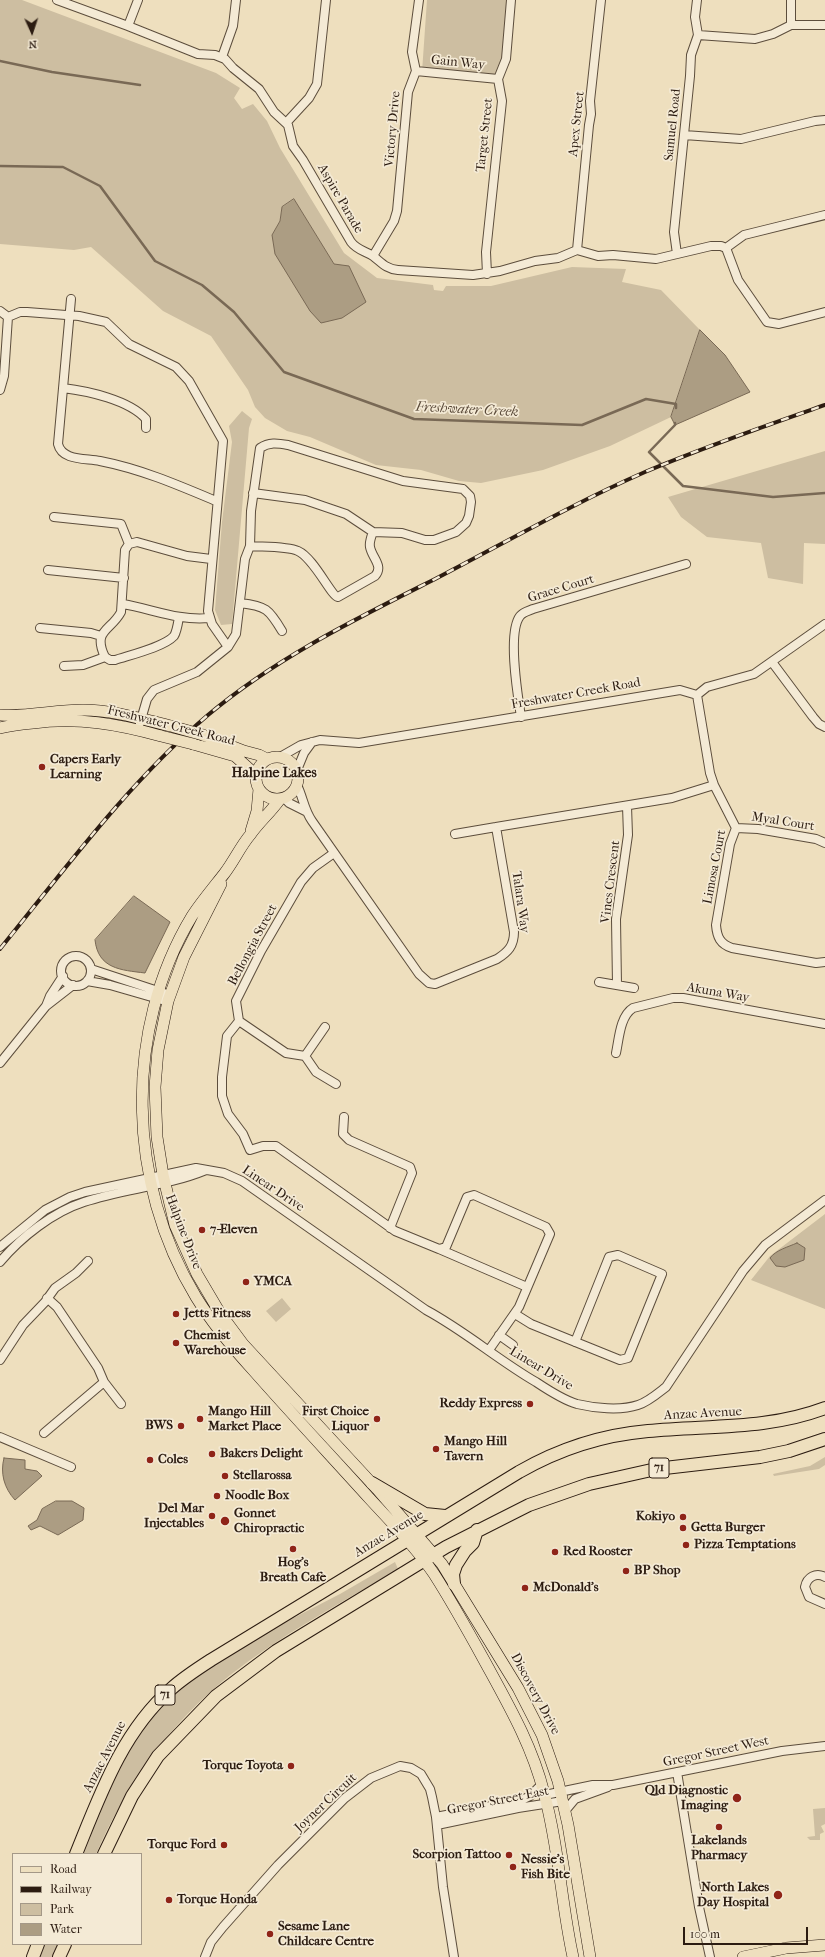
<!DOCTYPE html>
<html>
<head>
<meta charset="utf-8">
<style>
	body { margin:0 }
	#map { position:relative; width:825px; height:1957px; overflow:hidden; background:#eedfbe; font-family:"IM FELL French Canon",serif }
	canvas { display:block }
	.legend { position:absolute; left:12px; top:1853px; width:130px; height:92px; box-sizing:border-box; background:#f4ead5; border:1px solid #a49887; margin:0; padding:5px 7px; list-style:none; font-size:12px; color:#2c1c11 }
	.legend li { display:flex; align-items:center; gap:8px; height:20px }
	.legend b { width:20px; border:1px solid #a49887 }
	.north { position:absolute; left:12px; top:12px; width:40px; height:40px; -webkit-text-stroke:3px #f4ead5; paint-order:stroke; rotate:177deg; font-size:11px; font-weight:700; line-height:16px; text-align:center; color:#2c1c11 }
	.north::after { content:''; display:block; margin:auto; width:14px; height:18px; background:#2c1c11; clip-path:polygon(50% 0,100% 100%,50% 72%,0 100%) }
	.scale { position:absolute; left:683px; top:1927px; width:125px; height:18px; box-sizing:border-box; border:2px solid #2c1c11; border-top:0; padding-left:5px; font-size:12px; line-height:14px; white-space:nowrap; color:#2c1c11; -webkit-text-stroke:3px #f4ead5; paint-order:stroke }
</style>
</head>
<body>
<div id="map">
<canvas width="825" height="1957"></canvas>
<ul class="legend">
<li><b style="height:5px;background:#eedfbe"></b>Road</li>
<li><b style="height:5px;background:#2c1c11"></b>Railway</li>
<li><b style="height:11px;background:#cdbea1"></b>Park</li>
<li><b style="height:11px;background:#ac9d83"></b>Water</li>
</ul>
<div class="north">N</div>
<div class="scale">100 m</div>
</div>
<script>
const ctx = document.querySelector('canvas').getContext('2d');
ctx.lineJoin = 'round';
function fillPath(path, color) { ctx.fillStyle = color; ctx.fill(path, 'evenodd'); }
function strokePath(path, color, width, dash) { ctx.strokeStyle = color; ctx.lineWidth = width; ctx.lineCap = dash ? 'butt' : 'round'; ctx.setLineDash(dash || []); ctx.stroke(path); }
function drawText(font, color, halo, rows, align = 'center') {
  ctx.font = font + ' "IM FELL French Canon",serif'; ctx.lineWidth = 3.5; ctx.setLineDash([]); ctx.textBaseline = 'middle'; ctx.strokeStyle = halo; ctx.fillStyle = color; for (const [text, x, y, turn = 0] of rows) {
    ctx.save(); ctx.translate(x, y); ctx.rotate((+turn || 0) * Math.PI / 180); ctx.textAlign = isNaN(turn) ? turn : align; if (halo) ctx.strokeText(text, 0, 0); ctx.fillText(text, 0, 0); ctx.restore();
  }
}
const green = new Path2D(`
	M 0,0 L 22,0 L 216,73 L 240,88 L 234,98 L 242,109 L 253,104 L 267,121 L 280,148 L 344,253 L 377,278 L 433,285 L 434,290 L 443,291 L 446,286 L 491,286 L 572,267 L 626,269 L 622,282 L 661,290 L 700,330 L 671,417 L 610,446 L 543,470 L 481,483 L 459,481 L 421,470 L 376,465 L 310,437 L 287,431 L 265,418 L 255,407 L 248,390 L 211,336 L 163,311 L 91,247 L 74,250 L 0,244 ZM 294,199 L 334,264 L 272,235 L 280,221 L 282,207 Z
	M 427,0 L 508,0 L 503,69 L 499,75 L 422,72 Z
	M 242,411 L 252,419 L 249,428 L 232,624 L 221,625 L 215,610 L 222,522 L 232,442 L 229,426 Z
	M 825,451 L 825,544 L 804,543 L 803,584 L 768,578 L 761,543 L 707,537 L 681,517 L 668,497 Z
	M 825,1214 L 825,1309 L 751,1280 L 770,1256 Z
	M 282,1298 L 291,1309 L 276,1322 L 266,1311 Z
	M 825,1457 L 825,1465 L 819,1469 L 774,1476 L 773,1474 L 810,1466 Z
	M 395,1562 L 398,1569 C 341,1603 281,1635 229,1676 C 170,1723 126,1785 96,1854 L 82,1854 L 116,1772 L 132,1742 L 168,1698 L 196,1676 L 270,1630 L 340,1594 Z
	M 825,1808 L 825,1824 L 821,1826 L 824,1832 L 820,1834 L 820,1840 L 810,1840 L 807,1837 L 815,1836 L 813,1809 Z
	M 45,1944 L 59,1944 L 53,1957 L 39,1957 Z`);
const water = new Path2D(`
	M 294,199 L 334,264 L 349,266 L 366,302 L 342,318 L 321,323 L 310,311 L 275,254 L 272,235 L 280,221 L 282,207 Z
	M 700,330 L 725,355 L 750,392 L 675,425 L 671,417 Z
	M 134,896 L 170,922 L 145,973 C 121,970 98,969 95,940 Z
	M 797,1243 L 805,1248 L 804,1260 L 785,1267 L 776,1266 L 770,1258 C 776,1250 788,1247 797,1243 Z
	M 4,1458 L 25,1460 L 25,1469 L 37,1471 L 42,1476 L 15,1500 C 4,1488 0,1473 4,1458 Z
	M 56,1501 L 72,1501 L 84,1508 L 83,1520 L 58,1535 L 40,1526 L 31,1530 L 28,1526 L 37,1520 L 42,1509 Z`);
const stream = new Path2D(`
	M 0,61 L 52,72 L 140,85
	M 0,166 L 63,167 L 100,186 L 155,261 L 202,285 L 234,312 L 284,372 L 414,419 L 582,425 L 646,399 L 676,404 L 676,408
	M 675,423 L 675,425 L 649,452 L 683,486 L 773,497 L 825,493`);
const minor = new Path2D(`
	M 57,0 L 128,26 L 198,54 L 215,55 L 225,59 L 233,68 L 259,89 L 274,112 L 288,125 L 293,146 L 303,160 L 351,242 C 357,250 365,251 373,256 C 381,262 386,269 398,270 L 473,275 L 500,271 L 535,261 L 558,258 L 577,250 L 598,256 L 613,255 L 656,259 L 711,246 L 721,246 L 726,248
	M 791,25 L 791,0
	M 128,26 L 138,0
	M 698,35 L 755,39 L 773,34 L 791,25 L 825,25
	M 222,57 L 233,26 L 236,0
	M 416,71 L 498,79
	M 286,123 L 309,98 L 317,84 L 326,0
	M 684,135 L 741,139 L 815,121 L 825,120
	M 726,248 L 738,280 L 767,322 L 779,324 L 825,312
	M 726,248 L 744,235 L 825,215
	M 577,250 L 589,125 L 591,114 L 590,101 L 601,0
	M 677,254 L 674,232 L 690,76 L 691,55 L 698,35 L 695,17 L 697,0
	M 373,256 L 394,221 L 397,211 L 408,92 L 416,71 L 412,52 L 419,0
	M 487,274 L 486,252 L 502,101 L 498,79 L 506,59 L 511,0
	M 71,299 L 58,444 C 62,461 86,458 100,461 C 141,469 178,485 216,501
	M 0,311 L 8,317 L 20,312 L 27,312 L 79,316 L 106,322 L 129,344 L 176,367 L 189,381 L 223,441 L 208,611 L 212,624 L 228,647
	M 63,388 C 88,391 129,400 146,419 L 146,428
	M 0,390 L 4,376 L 8,317
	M 54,517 L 121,524 L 129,544
	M 250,546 C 263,547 287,546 298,551 C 314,558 331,596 338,597 L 375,576 C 384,566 372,558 370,547 C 369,542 371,537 373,532
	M 48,570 L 124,578
	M 240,603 C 266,606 269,609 282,631
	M 123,604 C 152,609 179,621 209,618
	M 179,617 C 178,623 177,631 174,636 C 164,647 130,655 115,660 L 110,660 L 105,657 C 92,630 111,631 121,612 L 125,550 L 129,544 L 137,542 L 187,556 L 211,559
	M 40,628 L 91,633 L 101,636
	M 772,662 L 813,717 L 819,724 L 825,727
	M 64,666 L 83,665 L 105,657
	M 697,695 L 710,773 L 714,785 L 736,828 L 730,844 L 716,925 C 717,937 720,944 732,948 L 816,963 L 825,962
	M 521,717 C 518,697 507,633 520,616 C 523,612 528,611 533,609 L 686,564
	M 140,723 L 147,699 L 154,690 L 197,672 L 228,647 L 236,634 L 245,559 L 250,546 L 251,511 L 260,448 C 269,442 277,443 288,445 L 403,481 L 463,489 L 470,496 L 471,502 L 469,516 L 466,523 L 456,532 L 434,540 L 425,540 L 402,533 L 373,532 L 346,514 L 305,500 L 253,493
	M 280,757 L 301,745 L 320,740 L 359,743 L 680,690 L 697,695 L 707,687 L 754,674 L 825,624
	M 297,770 L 304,753 L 312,742
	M 297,785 C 303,797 304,810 312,821 L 419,974 L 429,983 L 435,984 L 497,959 C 508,952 514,946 514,932 L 496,827 L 672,798 L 714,785
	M 284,798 L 289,803 L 305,811
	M 736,828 L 758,829 L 816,839 L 825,843
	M 455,834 L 496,827
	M 334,853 L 313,868 L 301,882 L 261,951 L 236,1001 L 239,1021 L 227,1036 L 222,1077 L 222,1096 L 228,1114 L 243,1134 L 250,1150 L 263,1146 L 276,1146 L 395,1231 L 439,1249 L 446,1247 L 467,1197 L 474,1195 L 546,1227 L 550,1234 L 519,1307 L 489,1350
	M61 971a15 15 0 1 1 30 0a15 15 0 1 1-30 0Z
	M 91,969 L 170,995
	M 87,981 L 110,985 L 162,1000
	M 599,982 L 634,988
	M 617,985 L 616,919 L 628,835 L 627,806
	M 46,1006 L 73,985
	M 239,1021 L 286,1053 L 305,1056 L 316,1072 L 336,1084
	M 616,1053 C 619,1039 620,1016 633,1008 L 673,998 L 683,998 L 825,1024
	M 305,1056 L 325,1027
	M 0,1063 L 46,1006 L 50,996 L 63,976
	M 344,1117 L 343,1134 L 349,1140 L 410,1167 L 412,1173 L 390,1228
	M 0,1247 L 45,1210 L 70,1197 L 85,1192 L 196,1168 L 224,1173 L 242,1181 L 426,1310 C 465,1331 498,1360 536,1382 C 548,1390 563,1400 577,1404 C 594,1408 620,1411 638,1405 C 648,1402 657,1394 666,1387 L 743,1271 L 765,1245 L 825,1200
	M 439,1249 L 527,1287
	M 0,1262 C 21,1237 53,1212 84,1202 C 124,1189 167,1186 206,1170
	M 47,1298 L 57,1307 L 98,1368 L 104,1382 L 121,1404
	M 515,1314 L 531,1324 L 620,1360 L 628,1358 L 662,1274 L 618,1255 L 609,1257 L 575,1342
	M 499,1335 L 513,1345
	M 0,1360 L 23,1325 L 45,1302 L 55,1288 L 76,1273 L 88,1261
	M 44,1433 L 104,1382
	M 0,1437 L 71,1467
	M 825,1577 C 816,1572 807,1577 805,1587 L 809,1597 L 825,1604
	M 677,1772 L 699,1907 L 710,1957
	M 545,1795 L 593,1785 L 613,1785 L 782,1751 L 825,1746
	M 565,1811 L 575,1799 L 608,1787
	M 436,1817 L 522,1800 L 530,1796 L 542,1784
	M 437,1825 L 518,1808 L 563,1801
	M 205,1957 L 211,1942 L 223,1927 L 278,1865 L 345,1798 L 371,1778 L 400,1766 L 411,1768 L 421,1774 L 430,1789 L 432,1797 L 436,1817 L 443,1887 L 454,1957`);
const major = new Path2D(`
	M 0,715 C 29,717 54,710 83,710 C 113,710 142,719 171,726
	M 0,728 C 11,725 22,724 33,723 C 78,717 118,724 161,736
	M 203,735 L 244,751 L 259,755 L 267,759
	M 193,744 L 235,756 L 256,775
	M256 778a21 21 0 1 1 42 0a21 21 0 1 1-42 0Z
	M 280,799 C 271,812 259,822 250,835 C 240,847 234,861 224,874 C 213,888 202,901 192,916 C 123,1030 127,1184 196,1297 C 212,1323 232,1347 253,1370 C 291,1413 331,1456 369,1498 C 391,1522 416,1547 434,1574 C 452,1602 468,1631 484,1660 C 508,1704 532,1745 544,1793 C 559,1847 561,1903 573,1957
	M 251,831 L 257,811 L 259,789
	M 221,884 L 184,957 L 168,1001 L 158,1050 L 155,1087 L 157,1137 L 163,1175 L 175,1225 L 197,1274 L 220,1313 L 243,1344 L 377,1489 L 442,1564 L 518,1688 L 542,1735 L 558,1781 L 568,1825 L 590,1957
	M 743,1957 L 786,1948 L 825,1945`);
const highway = new Path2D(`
	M 372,1483 L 425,1514 L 445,1516
	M 454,1584 L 453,1574 L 456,1565 L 465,1551 L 473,1543 L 477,1530
	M 76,1854 C 100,1795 122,1732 171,1689 C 183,1678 197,1669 211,1660 L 519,1472 C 559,1449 602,1435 648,1431 C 708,1425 767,1430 825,1408
	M 104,1854 L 132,1796 L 158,1756 L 216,1696 L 276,1651 L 446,1547 L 529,1505 L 589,1484 L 656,1469 L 760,1457 L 789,1451 L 825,1439
	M 33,1957 L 38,1944
	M 59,1957 L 65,1944`);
const rail = new Path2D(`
	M 0,949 C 65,869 128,783 208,715 C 277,657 358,618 437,578 C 506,542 574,503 645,472 C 704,447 765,426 825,405`);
const majorBridge = new Path2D(`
	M 171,726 L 203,735
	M 161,736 L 193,744`);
const markers = [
	[42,767,4,"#8f2418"],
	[202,1230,4,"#8f2418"],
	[246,1282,4,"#8f2418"],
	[176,1314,4,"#8f2418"],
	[176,1343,4,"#8f2418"],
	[530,1404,4,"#8f2418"],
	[200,1419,4,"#8f2418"],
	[377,1419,4,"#8f2418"],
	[181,1426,4,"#8f2418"],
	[436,1449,4,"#8f2418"],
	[212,1454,4,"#8f2418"],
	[150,1460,4,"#8f2418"],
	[225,1476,4,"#8f2418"],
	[217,1496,4,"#8f2418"],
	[212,1516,4,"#8f2418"],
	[683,1517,4,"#8f2418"],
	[225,1521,5,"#8f2418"],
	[683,1528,4,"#8f2418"],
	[686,1545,4,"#8f2418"],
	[293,1549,4,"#8f2418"],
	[555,1552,4,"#8f2418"],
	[626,1571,4,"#8f2418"],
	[525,1588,4,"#8f2418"],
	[291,1766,4,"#8f2418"],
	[737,1798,5,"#8f2418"],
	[719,1827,4,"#8f2418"],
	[224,1845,4,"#8f2418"],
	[509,1855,4,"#8f2418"],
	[513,1867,4,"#8f2418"],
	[778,1895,5,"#8f2418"],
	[169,1900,4,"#8f2418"],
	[270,1934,4,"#8f2418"]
];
const shields = [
	[659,1468,20],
	[165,1695,20]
];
const shieldNames = [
	["71",659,1468],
	["71",165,1695]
];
const streetNames = [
	["Gain Way",458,63,6],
	["Apex Street",577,124,-84],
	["Samuel Road",673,125,-84],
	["Victory Drive",393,129,-85],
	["Target Street",485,135,-84],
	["Aspire Parade",340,199,60],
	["Grace Court",561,589,-17],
	["Freshwater Creek Road",576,694,-10],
	["Freshwater Creek Road",171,726,14],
	["Myal Court",783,822,9],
	["Limosa Court",715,867,-79],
	["Vines Crescent",611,882,-83],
	["Talara Way",520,902,82],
	["Bellongia Street",253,945,-62],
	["Akuna Way",718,993,10],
	["Linear Drive",273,1189,34],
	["Halpine Drive",183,1232,69],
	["Linear Drive",541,1369,31],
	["Anzac Avenue",703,1414,-3],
	["Anzac Avenue",389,1534,-31],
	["Discovery Drive",535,1694,62],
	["Gregor Street West",716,1752,-12],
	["Anzac Avenue",105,1757,-63],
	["Gregor Street East",498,1801,-11],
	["Joyner Circuit",326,1803,-43]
];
const poiNames = [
	["Capers Early",50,760],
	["Learning",50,775],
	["7-Eleven",210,1230],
	["YMCA",254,1282],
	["Jetts Fitness",184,1314],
	["Chemist",184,1336],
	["Warehouse",184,1351],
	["Reddy Express",522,1404,"right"],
	["Mango Hill",208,1412],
	["Market Place",208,1427],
	["First Choice",369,1412,"right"],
	["Liquor",369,1427,"right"],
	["BWS",173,1426,"right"],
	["Mango Hill",444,1442],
	["Tavern",444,1457],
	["Bakers Delight",220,1454],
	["Coles",158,1460],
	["Stellarossa",233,1476],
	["Noodle Box",225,1496],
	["Del Mar",204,1509,"right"],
	["Injectables",204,1524,"right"],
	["Gonnet",234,1514],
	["Chiropractic",234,1529],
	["Kokiyo",675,1517,"right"],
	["Getta Burger",691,1528],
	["Pizza Temptations",694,1545],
	["Red Rooster",563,1552],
	["Hog's",293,1563,"center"],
	["Breath Cafe",293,1578,"center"],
	["BP Shop",634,1571],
	["McDonald's",533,1588],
	["Torque Toyota",283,1766,"right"],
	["Qld Diagnostic",728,1791,"right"],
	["Imaging",728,1806,"right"],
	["Lakelands",719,1841,"center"],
	["Pharmacy",719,1856,"center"],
	["Torque Ford",216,1845,"right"],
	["Scorpion Tattoo",501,1855,"right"],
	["Nessie's",521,1860],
	["Fish Bite",521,1875],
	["North Lakes",769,1888,"right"],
	["Day Hospital",769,1903,"right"],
	["Torque Honda",177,1900],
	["Sesame Lane",278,1927],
	["Childcare Centre",278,1942]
];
const waterNames = [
	["Freshwater Creek",467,410,3]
];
const neighbourhoodNames = [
	["Halpine Lakes",274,774]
];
fillPath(green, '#cdbea1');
fillPath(water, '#ac9d83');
strokePath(water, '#796955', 1);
strokePath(stream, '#796955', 2.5);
strokePath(minor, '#5c4d3c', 10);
strokePath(major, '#2c1c11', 12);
strokePath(highway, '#2c1c11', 14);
strokePath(minor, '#f4ead5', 8);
strokePath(major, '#eedfbe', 11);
strokePath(highway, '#eedfbe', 12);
strokePath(rail, '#2c1c11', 4);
strokePath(rail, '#f4ead5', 2.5, [8]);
strokePath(majorBridge, '#2c1c11', 12, []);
strokePath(majorBridge, '#eedfbe', 11);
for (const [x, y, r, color] of markers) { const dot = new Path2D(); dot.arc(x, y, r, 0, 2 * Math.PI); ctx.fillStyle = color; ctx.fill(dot); strokePath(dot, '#f4ead5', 1.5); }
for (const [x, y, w] of shields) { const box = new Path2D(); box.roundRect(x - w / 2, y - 10, w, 20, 3); ctx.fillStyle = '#f4ead5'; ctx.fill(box); strokePath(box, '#2c1c11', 1); }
drawText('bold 12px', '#2c1c11', null, shieldNames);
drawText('13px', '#2c1c11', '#f4ead5', streetNames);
drawText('bold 13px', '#2c1c11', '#f4ead5', poiNames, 'left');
drawText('italic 14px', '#594939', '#f4ead5', waterNames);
drawText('bold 14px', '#2c1c11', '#f4ead5', neighbourhoodNames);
</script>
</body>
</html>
